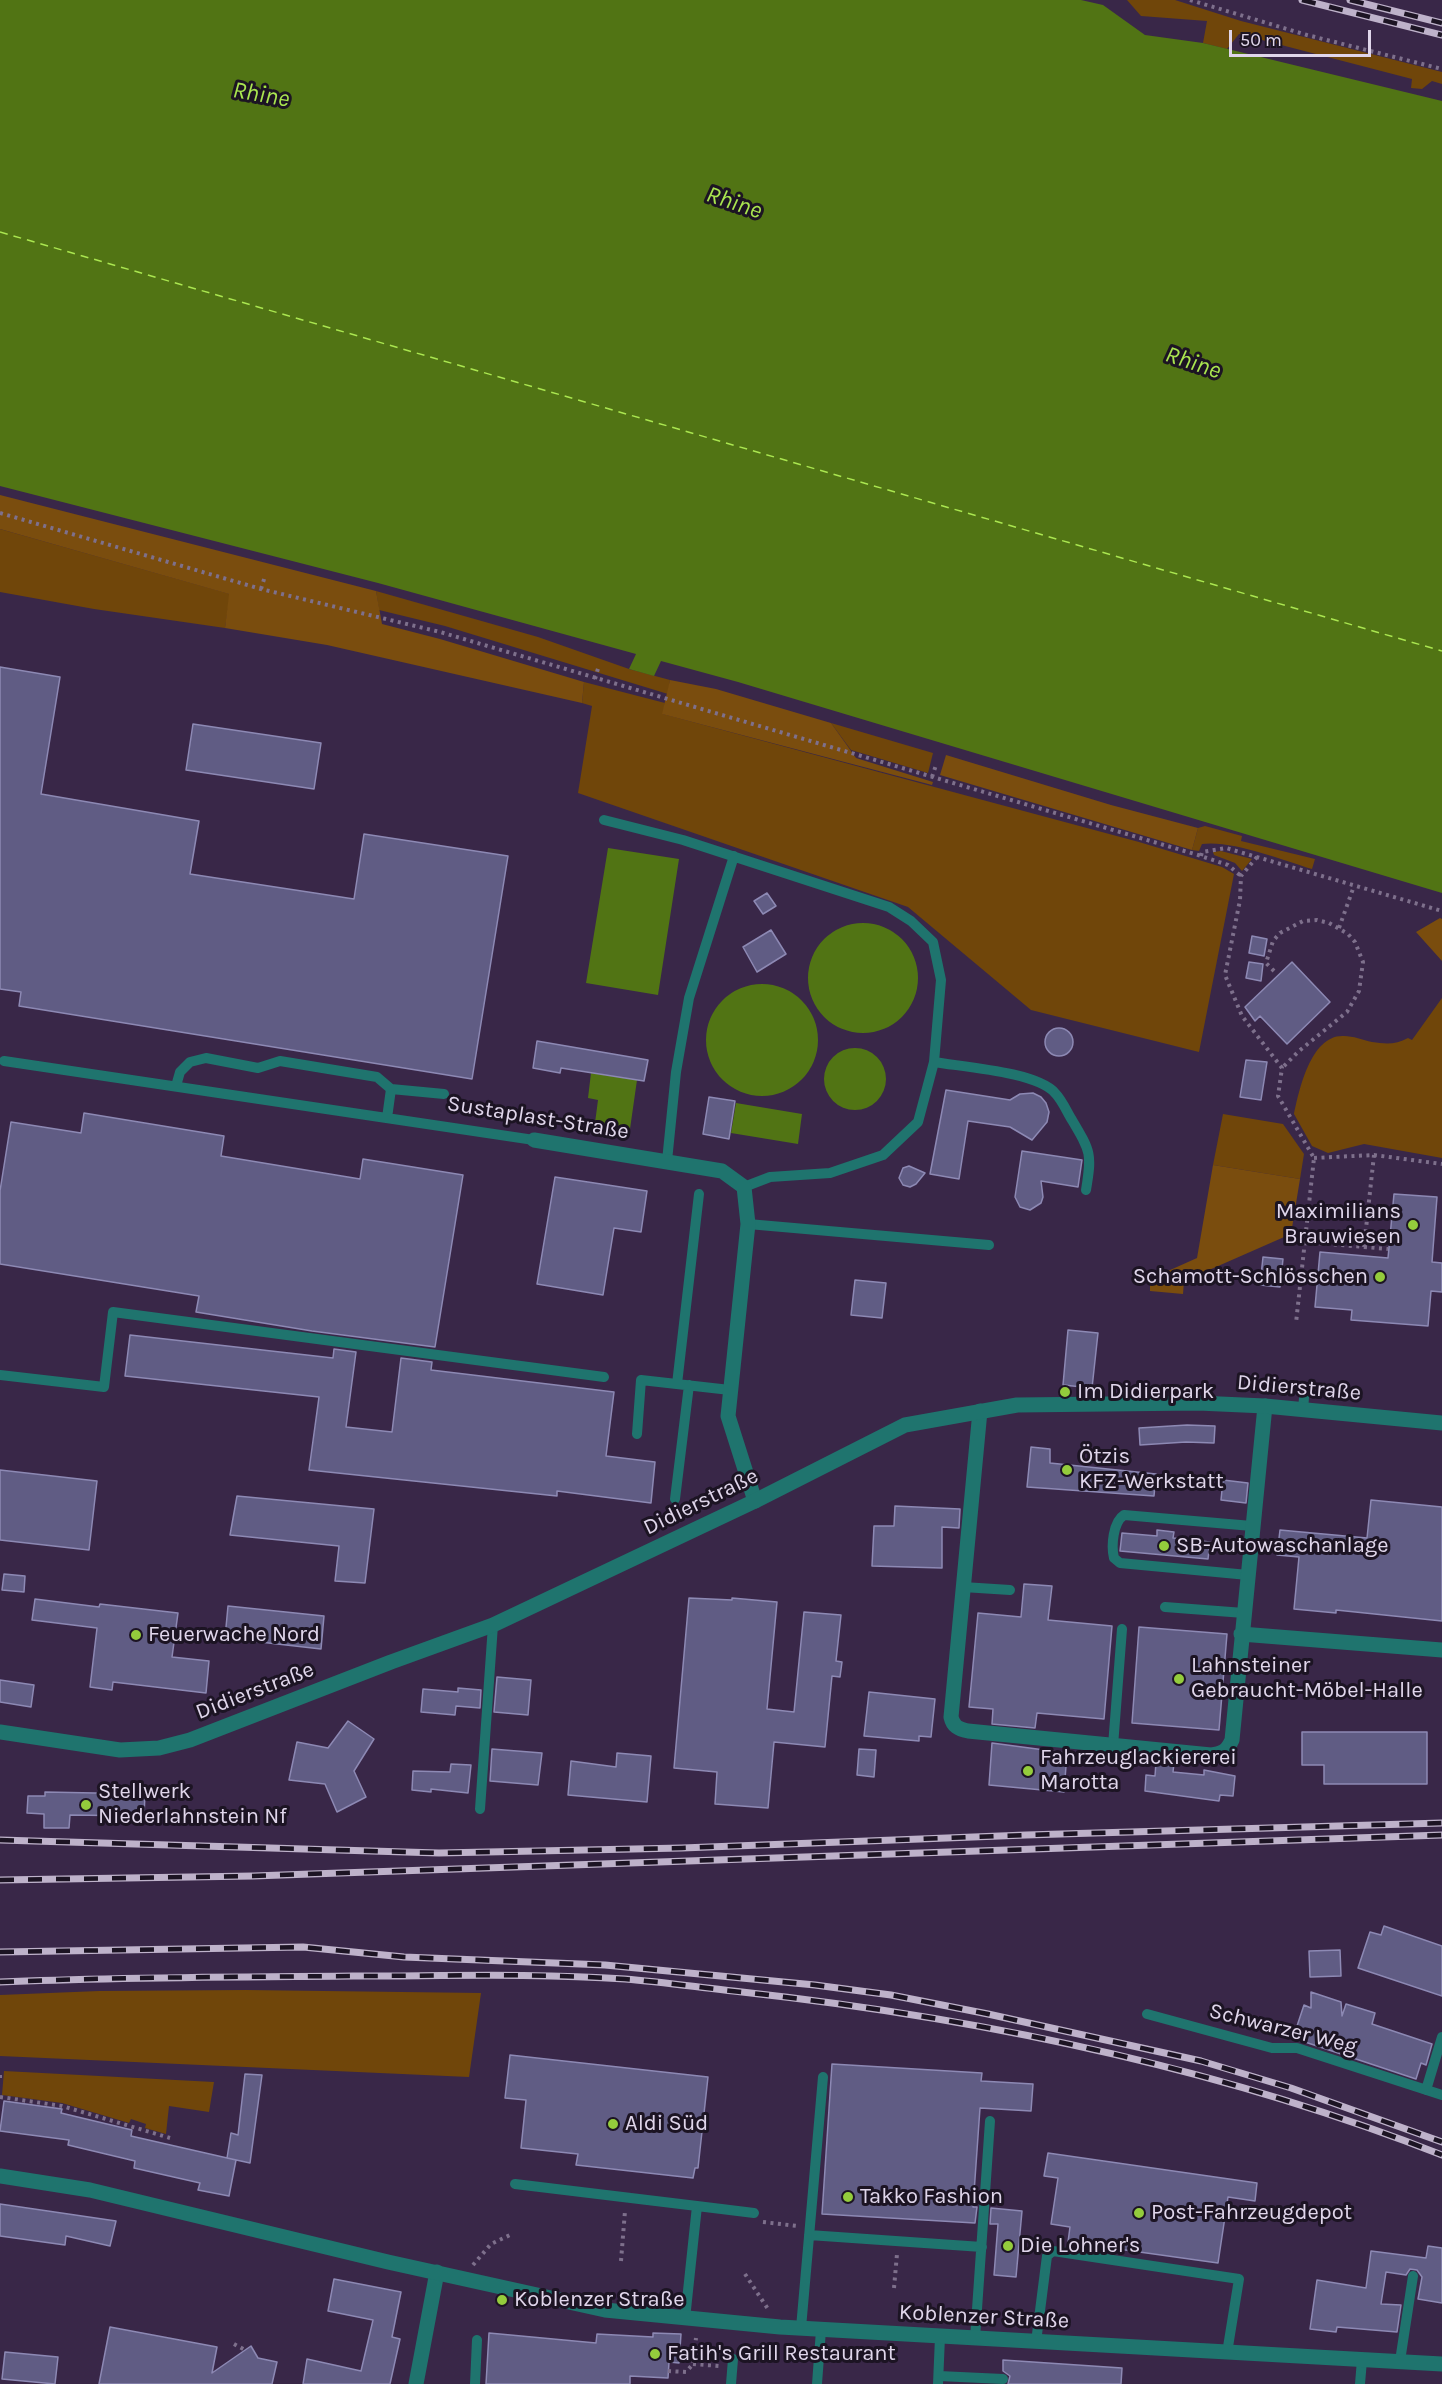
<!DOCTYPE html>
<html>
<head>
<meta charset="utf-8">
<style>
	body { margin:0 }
	#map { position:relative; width:1442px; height:2384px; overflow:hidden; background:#392748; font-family:Karla,sans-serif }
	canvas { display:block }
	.scale { position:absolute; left:1229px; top:30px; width:142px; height:27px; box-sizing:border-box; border:3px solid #e0d6eb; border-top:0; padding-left:8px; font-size:18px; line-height:21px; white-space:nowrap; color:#e0d6eb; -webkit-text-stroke:4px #1c1423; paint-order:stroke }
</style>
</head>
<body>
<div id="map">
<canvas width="1442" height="2384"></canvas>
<div class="scale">50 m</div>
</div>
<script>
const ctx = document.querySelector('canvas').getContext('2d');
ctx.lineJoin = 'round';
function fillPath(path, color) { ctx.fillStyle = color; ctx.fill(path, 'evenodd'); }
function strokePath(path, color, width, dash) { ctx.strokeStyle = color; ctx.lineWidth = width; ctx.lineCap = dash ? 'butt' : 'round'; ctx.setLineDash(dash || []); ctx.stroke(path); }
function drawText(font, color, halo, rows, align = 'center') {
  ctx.font = font + ' Karla,sans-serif'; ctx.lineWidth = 6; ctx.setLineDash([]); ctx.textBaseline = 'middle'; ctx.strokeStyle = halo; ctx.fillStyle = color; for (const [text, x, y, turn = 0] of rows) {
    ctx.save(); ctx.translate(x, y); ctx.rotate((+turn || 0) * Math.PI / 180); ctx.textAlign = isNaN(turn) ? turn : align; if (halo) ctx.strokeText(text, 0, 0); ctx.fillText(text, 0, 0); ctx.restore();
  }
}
const green = new Path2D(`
	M 1127,0 L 1175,0 L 1241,21 L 1442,72 L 1442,84 L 1432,81 L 1422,89 L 1411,88 L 1412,79 L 1239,34 L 1227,49 L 1203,43 L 1207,21 L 1141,16 Z
	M 0,529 L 230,594 L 225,628 L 94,609 L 0,592 Z
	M 376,591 L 538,637 L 629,669 L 670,680 L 668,694 L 445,626 L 379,610 Z
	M 584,682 L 665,703 L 663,714 L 1139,842 L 1222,867 L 1234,874 L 1199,1052 L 1031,1010 L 908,907 L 578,793 L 592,706 L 582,703 Z
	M 831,723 L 933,753 L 928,773 L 851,750 Z
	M 1205,826 L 1242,836 L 1241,841 L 1315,859 L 1312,869 C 1282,860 1232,840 1202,844 L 1199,851 L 1192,850 L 1198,828 Z
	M 1221,851 L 1252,859 L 1242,871 L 1235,863 L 1214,855 L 1213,852 Z
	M 1442,998 L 1442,1158 L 1364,1144 L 1328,1153 L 1312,1146 L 1294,1114 C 1299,1090 1311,1034 1344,1036 C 1353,1036 1363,1040 1372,1042 C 1385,1044 1396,1045 1408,1038 L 1412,1040 Z
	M 1223,1114 L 1283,1124 L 1304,1154 L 1300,1179 L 1213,1165 Z
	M 246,1990 L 481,1993 L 469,2077 L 0,2056 L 0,1995 L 99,1991 Z
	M 4,2071 L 214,2082 L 209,2112 L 169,2106 L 166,2134 L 145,2128 L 146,2124 L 131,2119 L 129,2123 L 62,2103 L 2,2095 Z`);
const forest = new Path2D(`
	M 0,495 L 376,591 L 382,624 L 440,639 L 584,682 L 582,703 L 327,645 L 225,628 L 229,594 L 0,529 Z
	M 670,680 L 716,689 L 831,723 L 856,758 L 933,782 L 932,785 L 662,714 Z
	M 946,755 L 1111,805 L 1198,828 L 1192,850 L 940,775 Z
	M 1440,918 L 1442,919 L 1442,961 L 1416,932 Z
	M 1213,1165 L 1300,1179 L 1291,1234 L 1184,1281 L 1183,1294 L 1150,1291 L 1150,1279 L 1197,1258 Z`);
const water = new Path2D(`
	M 0,0 L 1081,0 L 1103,5 L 1145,35 L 1203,43 L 1442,101 L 1442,893 L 738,682 L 661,661 L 654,676 L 629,669 L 636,654 L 378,583 L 0,486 Z
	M 608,848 L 679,859 L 658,995 L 586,983 Z
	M808 978a55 55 0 1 1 110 0a55 55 0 1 1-110 0Z
	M706 1040a56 56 0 1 1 112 0a56 56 0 1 1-112 0Z
	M824 1079a31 31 0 1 1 62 0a31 31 0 1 1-62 0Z
	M 591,1073 L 637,1080 L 630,1129 L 595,1123 L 598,1100 L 588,1098 Z
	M 736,1103 L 802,1114 L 798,1144 L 731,1133 Z`);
const ferry = new Path2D(`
	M 0,232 L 1442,651`);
const building = new Path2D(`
	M 0,667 L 60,677 L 41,794 L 199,821 L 190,874 L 354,899 L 364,834 L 508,856 L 472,1079 L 19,1006 L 21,992 L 0,989 Z
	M 193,724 L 321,743 L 314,789 L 186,770 Z
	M 767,893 L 776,906 L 763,914 L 754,901 Z
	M 771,930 L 786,954 L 757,972 L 743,947 Z
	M 1252,936 L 1267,939 L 1264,956 L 1249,953 Z
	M 1249,962 L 1263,964 L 1261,981 L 1246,978 Z
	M 1292,962 L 1330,1002 L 1287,1044 L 1260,1016 L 1255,1021 L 1245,1007 Z
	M1045 1042a14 14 0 1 1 28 0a14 14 0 1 1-28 0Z
	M 537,1041 L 648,1060 L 644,1081 L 561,1068 L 560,1073 L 533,1068 Z
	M 1246,1060 L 1267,1062 L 1261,1100 L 1240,1097 Z
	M 946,1090 L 1010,1100 L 1020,1094 L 1033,1093 L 1041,1097 L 1046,1103 L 1049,1112 L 1047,1122 L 1032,1140 L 1010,1127 L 968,1121 L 959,1179 L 930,1174 Z
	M 709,1097 L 735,1101 L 729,1139 L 703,1134 Z
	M 84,1113 L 224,1136 L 221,1156 L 360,1179 L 363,1159 L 463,1175 L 435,1347 L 312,1331 L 196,1312 L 199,1296 L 0,1264 L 0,1191 L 11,1122 L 81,1133 Z
	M 1022,1151 L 1082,1160 L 1078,1187 L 1041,1181 L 1043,1197 L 1041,1203 L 1030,1210 L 1020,1207 L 1015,1197 Z
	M 909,1166 L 925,1173 L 916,1184 L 910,1187 L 903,1185 L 899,1178 L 903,1168 Z
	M 555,1177 L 647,1191 L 641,1232 L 614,1228 L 603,1295 L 537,1284 Z
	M 1394,1194 L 1437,1197 L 1432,1262 L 1442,1263 L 1442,1292 L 1431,1291 L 1428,1326 L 1351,1320 L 1352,1310 L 1315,1307 L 1320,1252 L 1388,1258 Z
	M 1263,1257 L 1283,1259 L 1280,1287 L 1260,1285 Z
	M 855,1280 L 886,1283 L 882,1318 L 851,1315 Z
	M 1068,1330 L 1098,1333 L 1092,1388 L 1063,1385 Z
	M 130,1335 L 333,1358 L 334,1349 L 356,1352 L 346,1427 L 392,1432 L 401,1358 L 432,1362 L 431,1370 L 614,1392 L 606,1456 L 655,1462 L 651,1503 L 557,1491 L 557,1496 L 309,1470 L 319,1397 L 125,1376 Z
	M 1187,1425 L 1215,1426 L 1214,1443 L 1186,1442 L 1140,1445 L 1139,1428 Z
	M 1031,1447 L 1050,1449 L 1050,1463 L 1156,1474 L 1154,1496 L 1027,1487 Z
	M 0,1470 L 97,1481 L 89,1550 L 0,1540 Z
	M 1223,1480 L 1248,1483 L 1246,1503 L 1221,1500 Z
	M 237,1496 L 374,1509 L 365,1583 L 335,1581 L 339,1546 L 230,1535 Z
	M 1371,1500 L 1442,1507 L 1442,1621 L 1336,1610 L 1336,1613 L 1294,1609 L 1299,1557 L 1277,1555 L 1280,1530 L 1367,1538 Z
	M 895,1506 L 960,1509 L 959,1528 L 942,1527 L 942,1568 L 872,1566 L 874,1526 L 894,1526 Z
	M 1157,1530 L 1174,1532 L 1173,1538 L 1210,1542 L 1208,1559 L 1120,1551 L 1122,1533 L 1157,1536 Z
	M 4,1574 L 25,1576 L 24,1592 L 2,1590 Z
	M 1024,1584 L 1052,1586 L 1048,1620 L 1112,1626 L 1104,1719 L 1037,1713 L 1035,1728 L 992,1724 L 993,1709 L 969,1707 L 978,1613 L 1021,1617 Z
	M 689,1598 L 732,1600 L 732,1598 L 777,1602 L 767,1709 L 794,1712 L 804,1612 L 841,1615 L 836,1661 L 842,1662 L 840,1677 L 832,1676 L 825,1747 L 774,1742 L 768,1808 L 715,1804 L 717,1772 L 674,1768 Z
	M 35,1599 L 99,1607 L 100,1604 L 178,1613 L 172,1657 L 209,1661 L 206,1693 L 113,1682 L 112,1690 L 90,1687 L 97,1628 L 32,1620 Z
	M 228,1606 L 324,1616 L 321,1649 L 225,1638 Z
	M 1139,1627 L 1227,1634 L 1219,1730 L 1132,1723 Z
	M 497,1677 L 531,1680 L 528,1715 L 494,1712 Z
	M 0,1680 L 34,1685 L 31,1707 L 0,1702 Z
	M 458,1688 L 481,1690 L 480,1708 L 456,1706 L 455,1715 L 421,1712 L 423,1689 L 458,1692 Z
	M 869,1692 L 935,1699 L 931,1737 L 919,1736 L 919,1741 L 864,1736 Z
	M 348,1721 L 374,1739 L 354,1771 L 366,1797 L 337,1812 L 325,1784 L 289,1780 L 297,1742 L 328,1748 Z
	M 1302,1732 L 1427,1732 L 1427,1784 L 1324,1784 L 1324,1765 L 1302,1765 Z
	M 992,1743 L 1067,1753 L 1064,1792 L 989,1785 Z
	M 492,1749 L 542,1753 L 538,1785 L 490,1781 Z
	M 859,1749 L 876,1750 L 874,1777 L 857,1775 Z
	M 617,1753 L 651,1756 L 647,1802 L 568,1795 L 571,1761 L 616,1767 Z
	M 1156,1762 L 1174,1763 L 1173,1772 L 1204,1775 L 1204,1770 L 1235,1776 L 1233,1796 L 1220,1795 L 1219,1801 L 1145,1791 L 1146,1775 L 1155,1776 Z
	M 451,1764 L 471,1765 L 468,1793 L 431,1789 L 431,1792 L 412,1790 L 413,1771 L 450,1772 Z
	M 45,1792 L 145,1794 L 144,1816 L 70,1815 L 69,1828 L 44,1828 L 44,1814 L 27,1813 L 28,1796 L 45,1796 Z
	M 1384,1926 L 1442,1946 L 1442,1996 L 1358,1968 L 1370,1932 L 1381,1935 Z
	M 1340,1950 L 1341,1976 L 1310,1977 L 1309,1951 Z
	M 1311,1992 L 1341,2002 L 1342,2016 L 1346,2004 L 1375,2013 L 1372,2024 L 1432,2044 L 1426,2065 L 1421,2063 L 1416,2079 L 1293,2038 L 1304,2005 L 1311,2008 Z
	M 510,2055 L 708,2077 L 698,2168 L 695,2168 L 693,2178 L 576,2165 L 578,2154 L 521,2148 L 526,2100 L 505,2098 Z
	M 832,2064 L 982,2073 L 981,2081 L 1033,2084 L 1031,2111 L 980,2108 L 973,2207 L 977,2207 L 975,2223 L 822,2214 Z
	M 245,2074 L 262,2075 L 250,2163 L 227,2158 L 231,2133 L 238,2135 Z
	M 4,2101 L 62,2109 L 61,2113 L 132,2130 L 131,2136 L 236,2160 L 229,2196 L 198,2190 L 200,2183 L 134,2168 L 135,2161 L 68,2145 L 69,2140 L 0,2131 Z
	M 1048,2153 L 1257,2183 L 1255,2201 L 1228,2197 L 1218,2263 L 1068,2242 L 1070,2227 L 1051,2224 L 1058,2178 L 1044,2176 Z
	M 0,2204 L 116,2221 L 110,2246 L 66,2236 L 65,2245 L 0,2236 Z
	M 991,2208 L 1022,2211 L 1016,2277 L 994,2275 L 998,2224 L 990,2224 Z
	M 1428,2246 L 1442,2248 L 1442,2303 L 1418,2299 L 1422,2277 L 1417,2270 L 1410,2269 L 1406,2275 L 1386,2272 L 1381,2304 L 1401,2305 L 1397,2332 L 1337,2327 L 1336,2332 L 1310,2329 L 1317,2280 L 1366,2288 L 1371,2251 L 1426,2258 Z
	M 334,2279 L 401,2292 L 392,2337 L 400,2339 L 390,2384 L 303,2384 L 307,2359 L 361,2371 L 373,2320 L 328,2311 Z
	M 110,2327 L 217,2347 L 212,2373 L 251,2346 L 258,2358 L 277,2362 L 272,2384 L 99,2384 Z
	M 489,2333 L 596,2343 L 597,2334 L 653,2337 L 653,2333 L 681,2334 L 679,2363 L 669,2362 L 668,2378 L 630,2376 L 630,2384 L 486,2384 Z
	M 5,2352 L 58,2357 L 55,2384 L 2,2379 Z
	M 1003,2360 L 1122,2368 L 1121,2384 L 1008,2384 L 1010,2376 L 1003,2371 Z`);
const path = new Path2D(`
	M 1190,0 L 1307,35 L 1442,69
	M 0,513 L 261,589 L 440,632 L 1198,855 L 1228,865 L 1241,876
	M 261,589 L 265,576
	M 595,679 L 599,665
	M 932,777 L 936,765
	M 1201,856 L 1202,852 L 1226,848 L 1442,911
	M 1257,857 L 1241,876 L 1240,900 L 1225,975 L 1242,1016 L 1282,1068 L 1278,1096 L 1314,1158 L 1296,1323
	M 1339,928 L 1354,886
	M 1274,971 L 1266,963 L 1273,941 L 1280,933 L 1303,921 L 1317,920 L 1329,923 L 1348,934 L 1355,942 L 1363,962 L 1359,991 L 1347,1012 L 1299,1051 L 1282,1068
	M 1314,1158 L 1374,1155 L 1442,1164
	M 1304,1242 L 1364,1247 L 1374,1155
	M 1364,1247 L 1388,1249
	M 0,2075 L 0,2081
	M 0,2097 L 62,2106 L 170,2138
	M 763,2222 L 797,2226
	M 621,2261 L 625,2211
	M 473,2265 L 491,2244 L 510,2235
	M 745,2274 L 768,2309
	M 894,2288 L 897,2254
	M 234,2344 L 245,2350
	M 693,2364 L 719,2366
	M 668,2371 L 686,2372 L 693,2364 L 696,2338`);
const service = new Path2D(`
	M 604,820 L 683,840 L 889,907 L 911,921 L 933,942 L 941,980 L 934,1062 L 918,1122 L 883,1155 L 830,1173 L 770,1177 L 744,1187
	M 4,1061 L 534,1140
	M 934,1062 C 963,1067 1037,1072 1055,1093 C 1062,1100 1067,1112 1072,1120 C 1091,1152 1092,1154 1086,1190
	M 176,1086 L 180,1072 L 190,1062 L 206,1058 L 258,1068 L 280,1061 L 377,1077 L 391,1089
	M 387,1118 L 391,1089 L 444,1094
	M 667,1161 L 676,1072 L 689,998 L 734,856
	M 748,1224 L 989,1245
	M 0,1375 L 104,1387 L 113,1312 L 604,1377
	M 677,1384 L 699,1194
	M 1303,1409 L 1305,1387
	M 637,1434 L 641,1380 L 730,1390
	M 675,1499 L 689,1385
	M 1248,1575 L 1120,1563 L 1114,1558 C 1111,1546 1113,1522 1124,1515 L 1252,1526
	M 963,1587 L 1010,1590
	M 1165,1607 L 1244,1613
	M 1113,1746 L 1122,1629
	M 480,1809 L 493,1625
	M 1147,2014 L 1272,2048 L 1297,2048 L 1442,2095
	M 1426,2090 L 1442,2037
	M 515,2184 L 697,2206
	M 809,2235 L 982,2247
	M 685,2319 L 697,2206 L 754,2213
	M 801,2328 L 823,2077
	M 975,2338 L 990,2121
	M 1036,2342 L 1047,2256 L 1053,2251 L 1239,2279 L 1227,2353
	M 1400,2361 L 1413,2276
	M 939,2376 L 1003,2379
	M 475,2384 L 477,2340
	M 731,2384 L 733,2359
	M 817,2384 L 821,2330
	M 938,2384 L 940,2337
	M 1360,2384 L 1362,2360`);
const minor = new Path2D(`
	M 534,1140 L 722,1171 L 744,1187 L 748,1224 L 728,1416 L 755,1501
	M 980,1411 L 951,1717 C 953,1726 958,1729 968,1731 L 1211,1755 C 1222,1754 1227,1751 1232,1740 L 1265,1406
	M 1241,1634 L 1442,1650
	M 416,2384 L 437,2272`);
const tertiary = new Path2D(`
	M 0,1732 L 120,1750 L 159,1748 L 190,1740 L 391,1662 L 493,1625 L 755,1501 L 905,1425 L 1017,1405 L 1198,1403 L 1265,1406 L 1442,1423
	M 0,2176 L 90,2190 L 388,2262 L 605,2310 L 780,2327 L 1442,2364`);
const rail = new Path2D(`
	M 1302,0 L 1442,35
	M 1350,0 L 1442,23
	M 0,1840 L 439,1853 L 682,1848 L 1026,1835 L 1442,1823
	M 0,1880 L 253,1876 L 1442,1835
	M 0,1952 L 303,1947 L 404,1957 L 605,1965 L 815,1985 L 891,1995 L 988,2014 L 1201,2061 L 1291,2088 L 1442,2142
	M 0,1982 C 118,1977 235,1977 353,1976 C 443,1976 535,1973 625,1979 C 664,1982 703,1988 742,1992 C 980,2018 1218,2067 1442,2155`);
const markers = [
	[1413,1225,6,"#94cc3c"],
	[1380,1277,6,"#94cc3c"],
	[1065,1392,6,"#94cc3c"],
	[1067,1470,6,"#94cc3c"],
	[1164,1546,6,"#94cc3c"],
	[136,1635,6,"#94cc3c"],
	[1179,1679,6,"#94cc3c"],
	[1028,1771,6,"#94cc3c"],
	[86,1805,6,"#94cc3c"],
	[613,2124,6,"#94cc3c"],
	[848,2197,6,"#94cc3c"],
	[1139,2213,6,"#94cc3c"],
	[1008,2246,6,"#94cc3c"],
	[502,2300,6,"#94cc3c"],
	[655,2354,6,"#94cc3c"]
];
const streetNames = [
	["Sustaplast-Straße",538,1118,9],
	["Didierstraße",1299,1388,5],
	["Didierstraße",701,1502,-26],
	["Didierstraße",255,1691,-21],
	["Schwarzer Weg",1283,2029,14],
	["Koblenzer Straße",984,2317,3]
];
const poiNames = [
	["Maximilians",1401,1212,"right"],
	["Brauwiesen",1401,1237,"right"],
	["Schamott-Schlösschen",1368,1277,"right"],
	["Im Didierpark",1077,1392],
	["Ötzis",1079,1457],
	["KFZ-Werkstatt",1079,1482],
	["SB-Autowaschanlage",1176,1546],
	["Feuerwache Nord",148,1635],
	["Lahnsteiner",1191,1666],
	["Gebraucht-Möbel-Halle",1191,1691],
	["Fahrzeuglackiererei",1040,1758],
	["Marotta",1040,1783],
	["Stellwerk",98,1792],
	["Niederlahnstein Nf",98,1817],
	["Aldi Süd",625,2124],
	["Takko Fashion",860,2197],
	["Post-Fahrzeugdepot",1151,2213],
	["Die Lohner's",1020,2246],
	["Koblenzer Straße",514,2300],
	["Fatih's Grill Restaurant",667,2354]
];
const waterNames = [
	["Rhine",261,95,10],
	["Rhine",734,203,19],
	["Rhine",1193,363,19]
];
fillPath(green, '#70460a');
fillPath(forest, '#7a4d0e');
fillPath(water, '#517414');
strokePath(ferry, '#aae650', 1.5, [8, 6]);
fillPath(building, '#605c84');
strokePath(building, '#8d89b4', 1.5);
strokePath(path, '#7e708c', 4, [3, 4.5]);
strokePath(service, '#1f746e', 10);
strokePath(minor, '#1f746e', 15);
strokePath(tertiary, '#1f746e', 15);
strokePath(rail, '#beb2ca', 7);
strokePath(rail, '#1c1423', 4.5, [14]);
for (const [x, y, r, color] of markers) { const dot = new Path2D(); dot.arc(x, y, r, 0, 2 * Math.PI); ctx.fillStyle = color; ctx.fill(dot); strokePath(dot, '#1c1423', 2); }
drawText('22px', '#e0d6eb', '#1c1423', streetNames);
drawText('22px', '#e0d6eb', '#1c1423', poiNames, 'left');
drawText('italic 24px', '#aae650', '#1c1423', waterNames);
</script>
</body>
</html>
